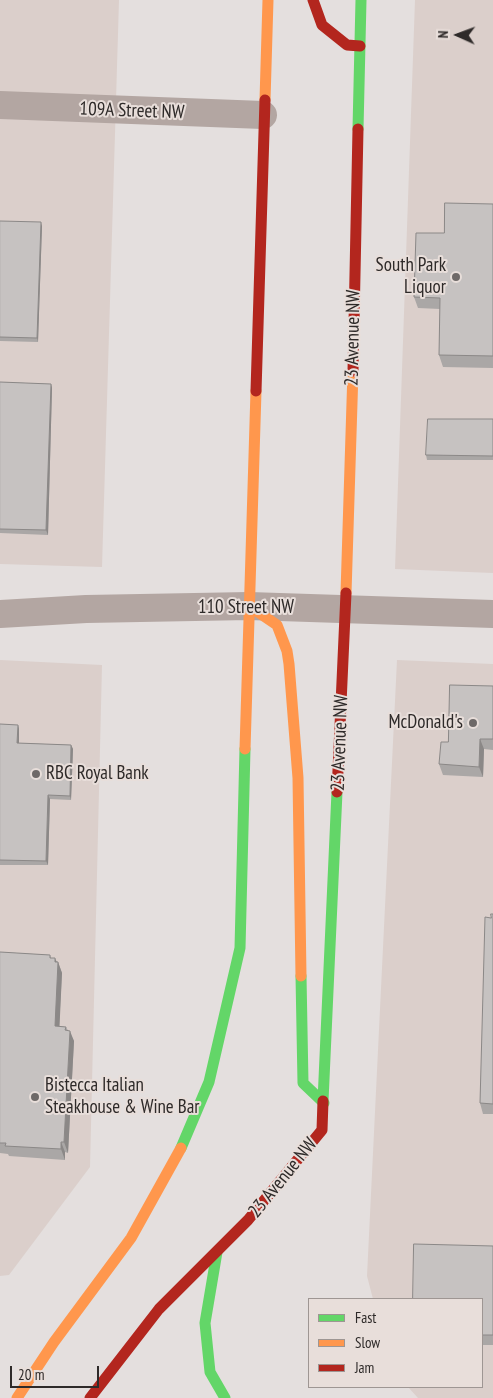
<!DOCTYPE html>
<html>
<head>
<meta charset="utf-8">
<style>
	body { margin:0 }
	#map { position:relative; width:493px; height:1398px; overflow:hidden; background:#e4dfde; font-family:"PT Sans Narrow",sans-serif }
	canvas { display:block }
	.legend { position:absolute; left:308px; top:1298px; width:175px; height:90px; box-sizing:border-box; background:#e8deda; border:1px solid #9e9693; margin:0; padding:6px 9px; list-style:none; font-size:15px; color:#2e2a29 }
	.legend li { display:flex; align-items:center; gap:10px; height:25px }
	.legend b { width:25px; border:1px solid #9e9693 }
	.north { position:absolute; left:433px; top:10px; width:50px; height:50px; -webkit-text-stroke:4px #e8deda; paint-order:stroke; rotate:272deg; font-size:14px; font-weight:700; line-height:20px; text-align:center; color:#2e2a29 }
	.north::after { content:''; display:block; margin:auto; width:18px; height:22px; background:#2e2a29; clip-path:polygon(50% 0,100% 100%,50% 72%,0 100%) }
	.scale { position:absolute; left:10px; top:1366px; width:89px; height:22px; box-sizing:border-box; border:2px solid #2e2a29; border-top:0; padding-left:6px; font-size:15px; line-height:18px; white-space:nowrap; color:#2e2a29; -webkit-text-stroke:4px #e8deda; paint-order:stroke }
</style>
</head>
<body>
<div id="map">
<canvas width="493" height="1398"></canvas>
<ul class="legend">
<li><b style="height:6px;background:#63d668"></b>Fast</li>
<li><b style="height:6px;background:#ff974d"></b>Slow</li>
<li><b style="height:6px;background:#b3261e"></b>Jam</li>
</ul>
<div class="north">N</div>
<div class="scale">20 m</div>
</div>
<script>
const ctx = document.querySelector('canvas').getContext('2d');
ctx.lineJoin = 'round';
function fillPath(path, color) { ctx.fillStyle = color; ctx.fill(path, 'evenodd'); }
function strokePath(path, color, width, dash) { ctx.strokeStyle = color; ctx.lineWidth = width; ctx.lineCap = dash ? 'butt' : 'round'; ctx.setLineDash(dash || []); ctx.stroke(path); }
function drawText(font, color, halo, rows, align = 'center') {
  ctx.font = font + ' "PT Sans Narrow",sans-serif'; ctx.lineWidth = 4; ctx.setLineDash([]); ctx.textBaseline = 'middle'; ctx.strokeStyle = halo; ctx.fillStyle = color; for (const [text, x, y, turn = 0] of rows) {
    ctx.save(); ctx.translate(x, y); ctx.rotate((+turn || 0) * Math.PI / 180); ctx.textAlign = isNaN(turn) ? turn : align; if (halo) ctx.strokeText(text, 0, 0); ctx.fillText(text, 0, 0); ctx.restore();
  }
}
const built = new Path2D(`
	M 0,0 L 119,0 L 102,567 L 0,564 Z
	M 415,0 L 493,0 L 493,573 L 395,569 Z
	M 0,660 L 102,665 L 90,1167 L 9,1275 L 0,1276 Z
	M 397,660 L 493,664 L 493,1398 L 418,1398 L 408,1387 L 482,1387 L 482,1299 L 373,1299 L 367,1276 Z`);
const street = new Path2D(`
	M 0,105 L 263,115
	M 0,614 L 86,609 L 249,606 L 493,614`);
const fast = new Path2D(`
	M 358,129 L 361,0
	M 301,976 L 303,1083 L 324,1103
	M 323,1101 L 337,792
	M 181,1148 L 209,1082 L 240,948 L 245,749
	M 217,1252 L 205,1323 L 210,1372 L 225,1398`);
const slow = new Path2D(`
	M 265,100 L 268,0
	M 346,593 L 353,371
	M 249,606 L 277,625 L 287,651 L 289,664 L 298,778 L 301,976
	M 245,749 L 256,391
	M 17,1398 L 54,1342 L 131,1238 L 181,1148`);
const jam = new Path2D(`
	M 313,0 L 322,25 L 347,45 L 360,46
	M 353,371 L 358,129
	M 256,391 L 265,100
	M 337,792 L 346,593
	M 90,1398 L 159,1309 L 248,1220 L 322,1130 L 323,1101`);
const wall = new Path2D(`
	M 493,204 L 493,368 L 443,367 L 439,355 L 440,309 L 418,308 L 414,297 L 444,233 Z
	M 0,221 L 42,226 L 38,342 L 0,341 Z
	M 0,382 L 51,384 L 52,388 L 48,535 L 0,533 Z
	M 493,419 L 493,460 L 427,460 L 426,455 Z
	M 493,686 L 493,750 L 484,749 L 483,777 L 443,775 L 439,764 L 448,742 Z
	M 0,724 L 18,725 L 19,729 L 19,743 L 71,745 L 73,749 L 71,800 L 50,799 L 48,865 L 0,865 Z
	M 493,914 L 493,1114 L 483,1114 L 480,1103 L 491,918 Z
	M 0,952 L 50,955 L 51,958 L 58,962 L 62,973 L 59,1026 L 66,1027 L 74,1041 L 68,1153 L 65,1152 L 65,1160 L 9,1156 L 8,1154 L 0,1153 Z
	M 493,1246 L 493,1345 L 482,1345 L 482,1299 Z`);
const shadedWall = new Path2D(`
	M 41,222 L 42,226 L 38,342 L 37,338 Z
	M 51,384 L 52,388 L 48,535 L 46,530 Z
	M 18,725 L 19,729 L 19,748 L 17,743 Z
	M 480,739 L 484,749 L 483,777 L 479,767 Z
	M 71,745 L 73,749 L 71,800 L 70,796 Z
	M 48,795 L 50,799 L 48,865 L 46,861 Z
	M 55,958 L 58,965 L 58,962 L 62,973 L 59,1037 L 55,1026 Z
	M 70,1031 L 74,1041 L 68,1153 L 64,1142 Z
	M 61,1142 L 65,1152 L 65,1160 L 61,1149 Z`);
const building = new Path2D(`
	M 445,203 L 493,204 L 493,356 L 439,355 L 440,298 L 414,297 L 416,233 L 444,233 Z
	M 0,221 L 41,222 L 37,338 L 0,337 Z
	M 0,382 L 51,384 L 46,530 L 0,529 Z
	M 428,419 L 493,419 L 493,456 L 426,455 Z
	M 450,685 L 493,686 L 493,739 L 480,739 L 479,767 L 439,764 L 441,742 L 448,742 Z
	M 0,724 L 18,725 L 17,743 L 71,745 L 70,796 L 48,795 L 46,861 L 0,860 Z
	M 491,914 L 493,914 L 493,1104 L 480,1103 L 485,917 L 491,918 Z
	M 0,952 L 50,955 L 50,958 L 55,958 L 55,962 L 58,962 L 55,1026 L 66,1027 L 65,1030 L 70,1031 L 64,1142 L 61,1142 L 61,1149 L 5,1146 L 6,1143 L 0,1143 Z
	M 414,1244 L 493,1246 L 493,1335 L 482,1335 L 482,1299 L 413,1299 Z`);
const markers = [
	[456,277,5,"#6e6968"],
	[473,723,5,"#6e6968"],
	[36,774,5,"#6e6968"],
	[35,1097,5,"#6e6968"]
];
const streetNames = [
	["109A Street NW",132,111,2],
	["23 Avenue NW",353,338,-89],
	["110 Street NW",246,608],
	["23 Avenue NW",340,743,-88],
	["23 Avenue NW",283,1178,-51]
];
const poiNames = [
	["South Park",446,266],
	["Liquor",446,288],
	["McDonald's",463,723],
	["RBC Royal Bank",46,774,"left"],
	["Bistecca Italian",45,1086,"left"],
	["Steakhouse & Wine Bar",45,1108,"left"]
];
fillPath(built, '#dbcfcb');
strokePath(street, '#b3a6a2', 28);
strokePath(fast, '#63d668', 11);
strokePath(slow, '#ff974d', 11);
strokePath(jam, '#b3261e', 11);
fillPath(wall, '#aaa7a6');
fillPath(shadedWall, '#8b8887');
fillPath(building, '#c6c2c1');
strokePath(building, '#8b8887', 1);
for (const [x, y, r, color] of markers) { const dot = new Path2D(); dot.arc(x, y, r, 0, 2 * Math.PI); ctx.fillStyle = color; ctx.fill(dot); strokePath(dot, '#e8deda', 2); }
drawText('19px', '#2e2a29', '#e8deda', streetNames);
drawText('19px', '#2e2a29', '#e8deda', poiNames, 'right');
</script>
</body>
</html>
